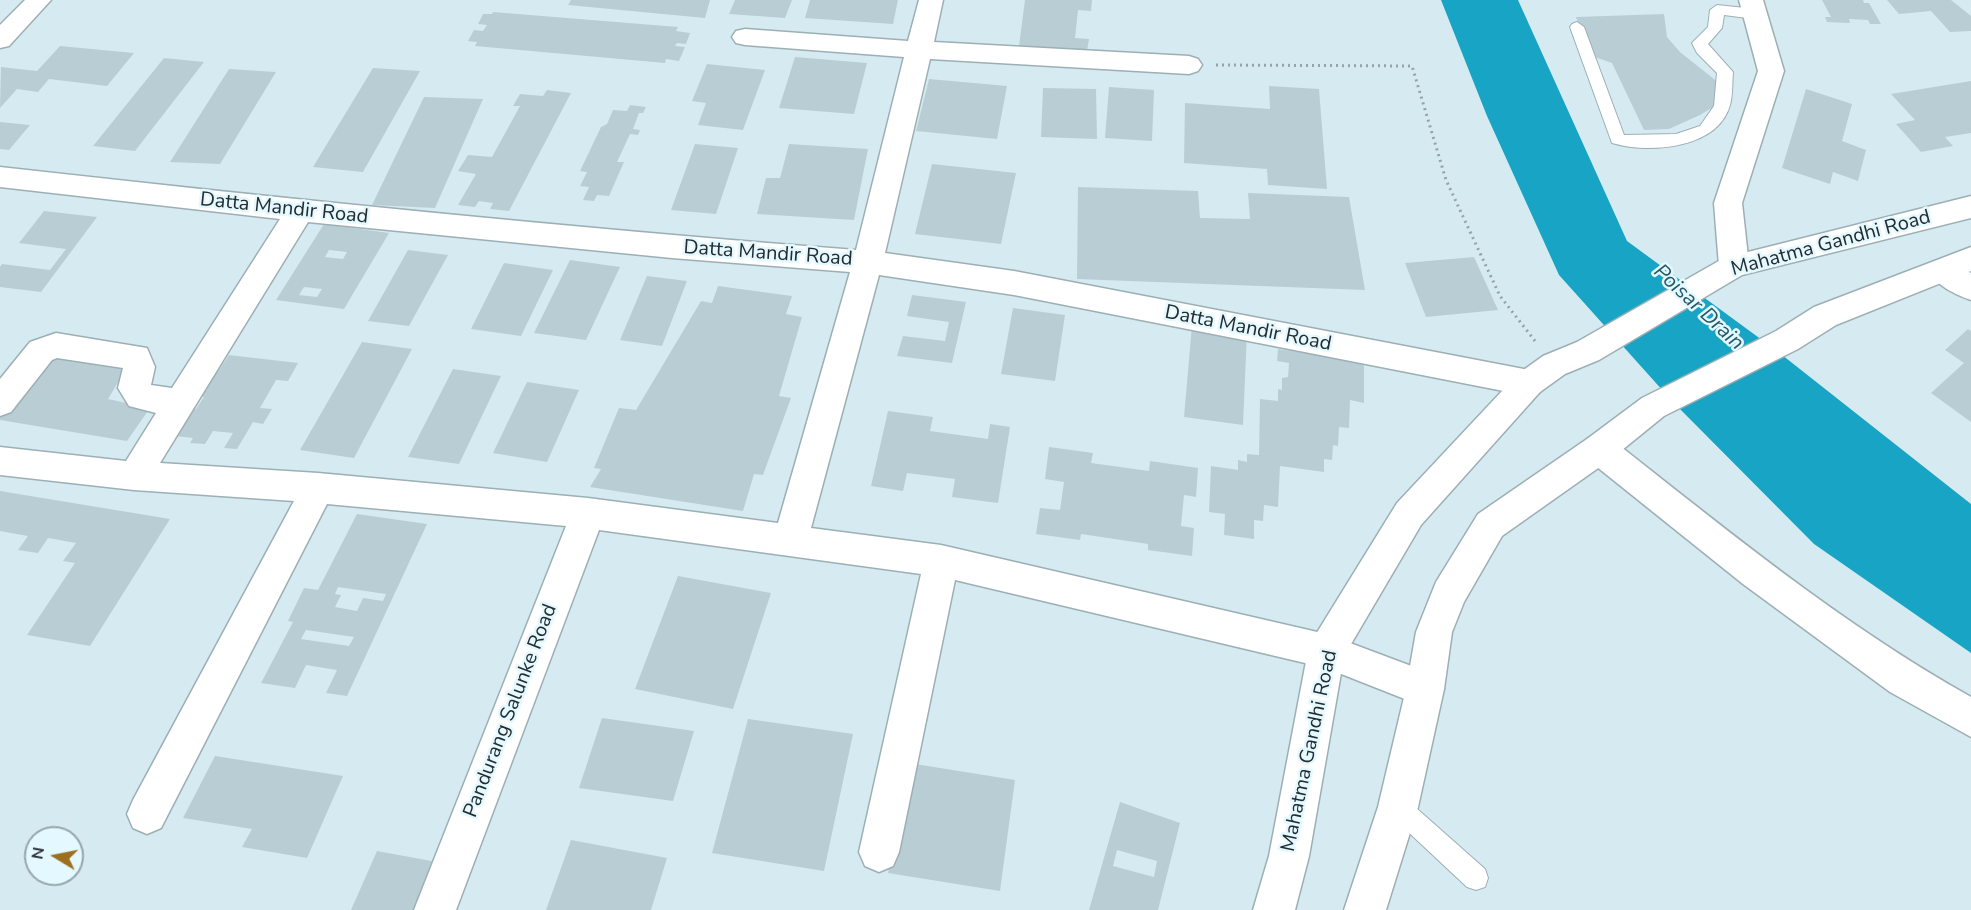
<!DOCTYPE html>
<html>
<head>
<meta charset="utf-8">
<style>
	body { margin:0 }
	#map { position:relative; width:1971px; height:910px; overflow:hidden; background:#d6ebf1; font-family:"Nunito Sans",sans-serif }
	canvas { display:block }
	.north { position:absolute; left:24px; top:826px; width:60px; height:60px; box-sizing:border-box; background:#e3f8ff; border:2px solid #97a6ab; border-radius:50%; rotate:280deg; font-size:16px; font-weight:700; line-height:24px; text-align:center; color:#242b2e }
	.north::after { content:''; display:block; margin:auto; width:21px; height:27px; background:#9d6f20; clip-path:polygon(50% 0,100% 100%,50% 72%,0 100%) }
</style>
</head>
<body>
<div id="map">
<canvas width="1971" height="910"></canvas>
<div class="north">N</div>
</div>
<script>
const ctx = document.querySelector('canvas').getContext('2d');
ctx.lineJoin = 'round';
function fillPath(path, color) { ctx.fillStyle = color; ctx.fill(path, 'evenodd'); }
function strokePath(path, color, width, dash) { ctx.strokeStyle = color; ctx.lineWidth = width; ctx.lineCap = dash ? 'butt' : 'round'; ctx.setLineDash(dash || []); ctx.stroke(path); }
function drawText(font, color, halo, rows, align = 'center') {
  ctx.font = font + ' "Nunito Sans",sans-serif'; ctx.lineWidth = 5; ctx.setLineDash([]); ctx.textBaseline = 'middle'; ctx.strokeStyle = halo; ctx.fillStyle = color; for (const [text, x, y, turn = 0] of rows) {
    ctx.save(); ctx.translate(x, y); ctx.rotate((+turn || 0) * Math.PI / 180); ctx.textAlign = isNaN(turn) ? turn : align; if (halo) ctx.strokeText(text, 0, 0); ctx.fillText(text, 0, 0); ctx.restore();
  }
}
const water = new Path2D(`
	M 1441,0 L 1518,0 L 1627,241 L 1777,351 L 1971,504 L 1971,653 L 1814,544 L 1673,402 L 1559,275 L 1487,116 Z`);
const building = new Path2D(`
	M 571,0 L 710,0 L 705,18 L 568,5 Z
	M 735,0 L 792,0 L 785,18 L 729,14 Z
	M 810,0 L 898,0 L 893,24 L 805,18 Z
	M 1025,0 L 1092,0 L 1091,11 L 1078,10 L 1075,38 L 1089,39 L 1087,51 L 1019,46 Z
	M 1822,0 L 1863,0 L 1864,3 L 1869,3 L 1881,24 L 1870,24 L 1868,20 L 1849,19 L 1850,23 L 1827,22 L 1825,17 L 1831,17 Z
	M 1887,0 L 1951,0 L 1971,16 L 1971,31 L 1950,32 L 1931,11 L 1899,14 Z
	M 493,12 L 678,27 L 676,31 L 690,33 L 686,44 L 677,43 L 675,46 L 685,47 L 679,61 L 666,59 L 665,63 L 475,46 L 477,42 L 468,41 L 474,30 L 483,31 L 487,25 L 478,24 L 483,14 L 492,14 Z
	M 1664,14 L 1667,37 L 1680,52 L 1719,83 L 1720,103 L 1700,115 L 1669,129 L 1644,130 L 1612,63 L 1589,55 L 1576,17 Z
	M 60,46 L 134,53 L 107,86 L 49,79 L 38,92 L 17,89 L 0,108 L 1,67 L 37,71 Z
	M 795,57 L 867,63 L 854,114 L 779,108 Z
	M 164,58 L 204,62 L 135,151 L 93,146 Z
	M 707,64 L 765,70 L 743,130 L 698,125 L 706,103 L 692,101 Z
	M 373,68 L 420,71 L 363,172 L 313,167 Z
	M 229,69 L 276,72 L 220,164 L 170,162 Z
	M 929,79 L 1007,86 L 997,139 L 916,131 Z
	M 1971,81 L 1971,133 L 1945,137 L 1953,146 L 1921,152 L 1896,124 L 1915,120 L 1891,94 Z
	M 1269,86 L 1319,89 L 1327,189 L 1268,185 L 1267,169 L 1184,163 L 1185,103 L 1270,109 Z
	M 1109,87 L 1154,90 L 1152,141 L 1105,138 Z
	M 1043,88 L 1096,89 L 1097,139 L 1041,137 Z
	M 1806,89 L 1852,104 L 1842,141 L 1866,150 L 1858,181 L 1833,172 L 1830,184 L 1782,168 Z
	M 547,90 L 571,93 L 509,211 L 490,209 L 493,203 L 479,201 L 475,207 L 458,205 L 476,174 L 458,171 L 468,155 L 492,157 L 520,106 L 513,106 L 520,94 L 543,96 Z
	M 424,97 L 483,99 L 435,208 L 372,205 Z
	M 630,105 L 646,107 L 643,113 L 639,113 L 633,129 L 640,130 L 638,135 L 630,134 L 617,162 L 624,162 L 609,196 L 597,195 L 594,201 L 583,200 L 589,187 L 580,186 L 587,172 L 580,171 L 601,127 L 607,124 L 613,110 L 627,111 Z
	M 0,122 L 30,125 L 9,150 L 0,149 Z
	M 695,144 L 738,148 L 716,214 L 671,210 Z
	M 789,144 L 868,149 L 854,220 L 757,214 L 766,178 L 780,178 Z
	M 932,164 L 1016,173 L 1001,244 L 915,234 Z
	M 1078,187 L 1198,191 L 1200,218 L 1250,219 L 1248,193 L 1349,197 L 1365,290 L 1077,279 Z
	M 44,211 L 97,217 L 41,292 L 0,287 L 0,267 L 2,264 L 50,270 L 66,249 L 19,243 Z
	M 324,224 L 389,233 L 344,309 L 276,300 ZM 329,250 L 347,252 L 343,259 L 325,257 ZM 304,287 L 322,289 L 317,297 L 299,295 Z
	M 408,250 L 448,255 L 409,326 L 368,321 Z
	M 1474,257 L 1498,310 L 1426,317 L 1405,263 Z
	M 570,260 L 620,267 L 586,340 L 534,333 Z
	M 504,263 L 553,270 L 521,336 L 471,329 Z
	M 647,276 L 687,281 L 662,346 L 620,340 Z
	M 718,286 L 792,296 L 786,314 L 802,317 L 779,396 L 791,398 L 763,475 L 754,474 L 743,511 L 590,487 L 601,469 L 594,468 L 619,408 L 636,410 L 701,301 L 712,303 Z
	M 912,295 L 966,302 L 952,363 L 897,356 L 903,336 L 945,341 L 949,322 L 907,316 Z
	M 1013,308 L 1065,315 L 1055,381 L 1001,374 Z
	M 1192,325 L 1247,332 L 1243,425 L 1184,417 Z
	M 1968,329 L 1971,331 L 1971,422 L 1931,393 L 1964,363 L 1945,350 Z
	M 362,342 L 412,349 L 354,458 L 300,450 Z
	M 58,349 L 129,364 L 108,399 L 150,408 L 127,441 L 0,420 L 0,414 Z
	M 1278,349 L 1364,362 L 1364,403 L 1350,400 L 1349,428 L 1339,427 L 1338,446 L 1333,445 L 1332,460 L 1324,459 L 1324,472 L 1280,466 L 1278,507 L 1264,505 L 1263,521 L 1254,520 L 1254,539 L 1224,535 L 1225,514 L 1209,512 L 1211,466 L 1238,470 L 1238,460 L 1247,462 L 1247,454 L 1259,455 L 1260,399 L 1278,401 L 1278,389 L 1282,390 L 1282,378 L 1288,377 L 1289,363 L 1277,361 Z
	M 229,355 L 298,363 L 288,381 L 276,380 L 260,408 L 272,409 L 263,424 L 253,422 L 237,449 L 224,448 L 233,433 L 213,431 L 205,444 L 190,443 L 193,438 L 175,436 L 192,409 L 196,409 L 204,397 L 197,396 L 213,369 L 219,370 Z
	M 453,369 L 501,376 L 459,464 L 408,457 Z
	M 527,382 L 579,390 L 547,462 L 493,453 Z
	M 888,411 L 933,417 L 930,431 L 988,439 L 990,424 L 1010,427 L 998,503 L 952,497 L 955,479 L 907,473 L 903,491 L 871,486 Z
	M 1049,447 L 1093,453 L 1091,463 L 1149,471 L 1150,461 L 1198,468 L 1196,497 L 1184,495 L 1181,526 L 1194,528 L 1192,556 L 1148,550 L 1148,544 L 1081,534 L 1080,540 L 1036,534 L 1040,508 L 1060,510 L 1064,482 L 1045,479 Z
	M 0,491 L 170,519 L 90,646 L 27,635 L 75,563 L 63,561 L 76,543 L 48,538 L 38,553 L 18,550 L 28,536 L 0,531 Z
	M 357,514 L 427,524 L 347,696 L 326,693 L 337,670 L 306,665 L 295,688 L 261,683 L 293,622 L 288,621 L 304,588 L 318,590 ZM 338,587 L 386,594 L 383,601 L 363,598 L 357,611 L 335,607 L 341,595 L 335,594 ZM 306,630 L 354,637 L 349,646 L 301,639 Z
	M 678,576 L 771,593 L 733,709 L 635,689 Z
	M 602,718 L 694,731 L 673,801 L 579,788 Z
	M 748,719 L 853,734 L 824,871 L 712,853 Z
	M 215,756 L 343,776 L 307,858 L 242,847 L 252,829 L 183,818 Z
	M 909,763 L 1015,780 L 1000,891 L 888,873 Z
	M 1120,802 L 1180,823 L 1158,910 L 1089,910 ZM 1117,850 L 1157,861 L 1154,877 L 1113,866 Z
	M 571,840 L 667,858 L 651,910 L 546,910 Z
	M 377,851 L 437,862 L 417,910 L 351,910 Z`);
const path = new Path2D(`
	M 1216,65 L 1412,66 L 1446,180 L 1500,296 L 1535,341`);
const service = new Path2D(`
	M 1717,5 L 1755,9 L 1762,14 L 1755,19 L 1724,15 L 1722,28 L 1708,44 L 1733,72 C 1732,82 1733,95 1730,105 C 1718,149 1649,154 1612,143 L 1570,27 L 1572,24 L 1577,22 L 1584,27 L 1624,135 L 1676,134 L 1700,126 L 1714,106 L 1717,73 L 1697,53 L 1692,43 L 1708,27 L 1710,10 Z
	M 1398,795 L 1406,799 L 1485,869 L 1488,878 L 1485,887 L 1476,890 L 1467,887 L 1390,815 L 1386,807 L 1390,799 Z`);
const minor = new Path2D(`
	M 25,0 L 51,0 L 9,46 L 0,48 L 0,25 Z
	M 919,0 L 943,0 L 934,42 L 1189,56 L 1198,59 L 1202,65 L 1198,71 L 1189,74 L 930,59 L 885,253 L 1014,271 L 1529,370 L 1540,374 L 1545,383 L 1540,392 L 1529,396 L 1014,295 L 879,275 L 811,528 L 941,545 L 1326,634 L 1438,676 L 1444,689 L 1438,702 L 1425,707 L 1326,668 L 955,580 L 899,852 L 893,866 L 879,872 L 865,866 L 859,852 L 921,574 L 599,530 L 456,910 L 414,910 L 566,526 L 327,504 L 161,828 L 147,834 L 133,828 L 127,814 L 133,800 L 294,501 L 134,490 L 0,475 L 0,447 L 126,461 L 156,413 L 129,406 L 118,388 L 123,368 L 57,358 L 52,360 L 11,412 L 0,416 L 0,379 L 30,342 L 56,333 L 147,348 L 155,367 L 151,385 L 172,388 L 280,219 L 0,187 L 0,167 C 285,199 570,228 856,250 L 904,57 L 745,45 L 736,43 L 732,37 L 736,31 L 745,29 L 908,41 ZM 308,222 L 672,258 L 850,272 L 778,523 L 588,498 L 318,473 L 160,463 Z
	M 1599,435 L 1611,439 C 1727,530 1842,625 1971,697 L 1971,737 L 1890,692 L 1743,584 L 1587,459 L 1583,449 L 1587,439 Z`);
const tertiary = new Path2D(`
	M 1739,0 L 1763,0 L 1784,71 L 1742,203 L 1749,266 L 1744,274 L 1734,277 L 1724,274 L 1719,266 L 1714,203 L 1758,71 Z
	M 1943,260 L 1971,273 L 1971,300 C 1956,295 1936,285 1928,271 L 1933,263 Z`);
const secondary = new Path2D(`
	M 1971,196 L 1971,218 L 1742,275 L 1599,360 L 1565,374 L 1540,392 L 1421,525 L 1344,656 L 1309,856 L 1295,910 L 1253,910 L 1269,856 L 1308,651 L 1313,639 L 1397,503 L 1518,374 L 1543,356 L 1577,342 L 1724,258 Z
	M 1971,247 L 1971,271 L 1836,325 L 1798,349 L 1664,416 L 1611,459 L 1502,536 L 1464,602 L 1452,632 L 1444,689 L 1418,807 L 1386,910 L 1344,910 L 1378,807 L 1406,689 L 1416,632 L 1436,582 L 1478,514 L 1587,439 L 1642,398 L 1776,331 L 1814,307 Z`);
const streetNames = [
	["Datta Mandir Road",284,209,6],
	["Mahatma Gandhi Road",1831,244,-15],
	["Datta Mandir Road",768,254,4],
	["Datta Mandir Road",1248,329,11],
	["Pandurang Salunke Road",511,711,-69],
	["Mahatma Gandhi Road",1310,751,-78]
];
const waterNames = [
	["Poisar Drain",1698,308,43]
];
fillPath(water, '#17a4c5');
fillPath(building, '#b9ced4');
strokePath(service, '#9cafb5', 2);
strokePath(minor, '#9cafb5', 3);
strokePath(tertiary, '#9cafb5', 3);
strokePath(secondary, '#9cafb5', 3);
strokePath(path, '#94a4a9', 3, [2, 4]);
fillPath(service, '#fff');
fillPath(minor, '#fff');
fillPath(tertiary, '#fff');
fillPath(secondary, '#fff');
drawText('20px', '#242b2e', '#e3f8ff', streetNames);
drawText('italic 21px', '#255766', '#e3f8ff', waterNames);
</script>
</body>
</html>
